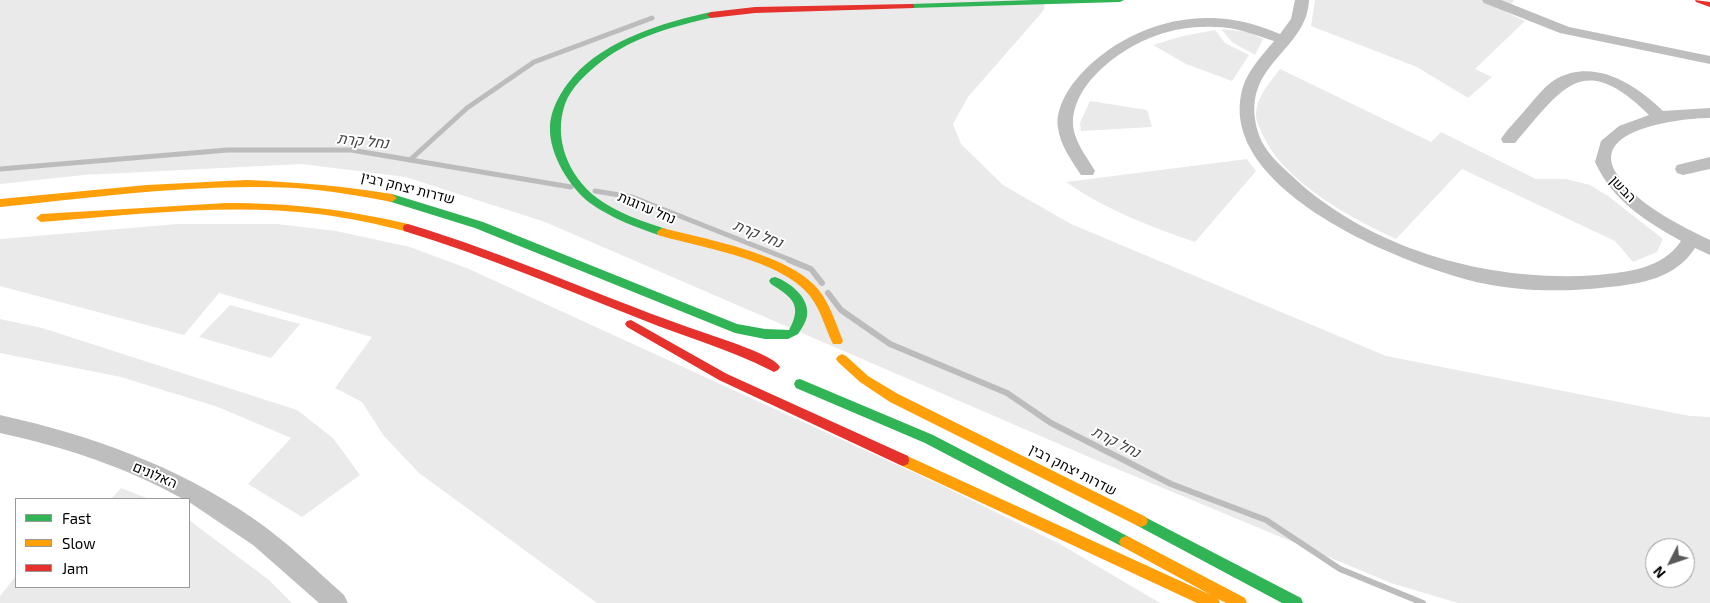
<!DOCTYPE html>
<html>
<head>
<meta charset="utf-8">
<style>
	body { margin:0 }
	#map { position:relative; width:1710px; height:603px; overflow:hidden; background:#fff; font-family:"Exo 2",sans-serif }
	canvas { display:block }
	.legend { position:absolute; left:15px; top:498px; width:175px; height:90px; box-sizing:border-box; background:#fff; border:1px solid #999; margin:0; padding:6px 9px; list-style:none; font-size:15px; color:#000 }
	.legend li { display:flex; align-items:center; gap:10px; height:25px }
	.legend b { width:25px; border:1px solid #999 }
	.north { position:absolute; left:1645px; top:538px; width:50px; height:50px; box-sizing:border-box; background:#fff; border:1px solid #999; border-radius:50%; rotate:229deg; font-size:14px; font-weight:700; line-height:20px; text-align:center; color:#000 }
	.north::after { content:''; display:block; margin:auto; width:18px; height:22px; background:#595959; clip-path:polygon(50% 0,100% 100%,50% 72%,0 100%) }
</style>
</head>
<body>
<div id="map">
<canvas width="1710" height="603"></canvas>
<ul class="legend">
<li><b style="height:6px;background:#30b455"></b>Fast</li>
<li><b style="height:6px;background:#ff9f0a"></b>Slow</li>
<li><b style="height:6px;background:#e5322d"></b>Jam</li>
</ul>
<div class="north">N</div>
</div>
<script>
const ctx = document.querySelector('canvas').getContext('2d');
ctx.lineJoin = 'round';
function fillPath(path, color) { ctx.fillStyle = color; ctx.fill(path, 'evenodd'); }
function strokePath(path, color, width, dash) { ctx.strokeStyle = color; ctx.lineWidth = width; ctx.lineCap = dash ? 'butt' : 'round'; ctx.setLineDash(dash || []); ctx.stroke(path); }
function drawText(font, color, halo, rows, align = 'center') {
  ctx.font = font + ' "Exo 2",Heebo,sans-serif'; ctx.lineWidth = 4; ctx.setLineDash([]); ctx.textBaseline = 'middle'; ctx.strokeStyle = halo; ctx.fillStyle = color; for (const [text, x, y, turn = 0] of rows) {
    ctx.save(); ctx.translate(x, y); ctx.rotate((+turn || 0) * Math.PI / 180); ctx.textAlign = isNaN(turn) ? turn : align; if (halo) ctx.strokeText(text, 0, 0); ctx.fillText(text, 0, 0); ctx.restore();
  }
}
const green = new Path2D(`
	M 0,0 L 1045,0 L 1044,10 L 968,97 L 953,124 L 961,144 L 1003,185 L 1071,224 L 1386,356 L 1690,416 L 1710,417 L 1710,603 L 1458,603 L 1391,583 L 1103,463 L 545,222 L 406,177 L 302,164 L 84,175 L 0,184 ZM 1655,548 L 1685,548 L 1685,578 L 1655,578 Z
	M 1315,0 L 1514,0 L 1506,12 L 1525,21 L 1475,69 L 1492,77 L 1468,98 L 1417,67 L 1311,26 Z
	M 1221,29 L 1248,32 L 1263,39 L 1255,55 L 1232,42 Z
	M 1215,30 L 1225,43 L 1249,55 L 1232,81 L 1186,64 L 1153,45 L 1183,36 Z
	M 1280,69 L 1431,142 L 1441,132 L 1536,179 L 1566,179 L 1590,185 L 1608,196 L 1663,239 L 1657,252 L 1633,262 L 1615,241 L 1462,169 L 1396,239 C 1349,217 1281,181 1261,131 C 1259,126 1256,121 1256,116 C 1256,97 1269,84 1280,69 Z
	M 1090,101 L 1147,110 L 1152,127 L 1081,131 L 1080,123 Z
	M 1247,159 L 1256,171 L 1195,242 C 1149,226 1106,210 1066,182 Z
	M 178,224 L 277,224 L 336,231 L 410,247 L 469,269 L 941,485 L 1060,544 L 1160,603 L 597,603 L 419,473 L 384,436 L 362,402 L 335,388 L 372,337 L 219,293 L 184,335 L 0,286 L 0,239 Z
	M 230,305 L 300,324 L 271,358 L 199,337 Z
	M 0,319 L 42,328 L 297,410 L 333,438 L 360,475 L 302,517 L 248,484 L 291,438 L 218,407 L 121,377 L 0,353 Z
	M 121,488 L 149,499 L 111,499 Z
	M 189,520 L 269,580 L 292,603 L 0,603 L 0,596 L 16,576 L 16,587 L 189,587 Z`);
const streamFar1 = new Path2D(`
	M 410,160 L 467,108 L 534,62 L 652,18
	M 0,169 L 228,150 L 351,150 L 571,187
	M 595,191 L 632,197 L 793,261`);
const stream = new Path2D(`
	M 789,260 L 811,269 L 822,283
	M 828,293 L 841,310 L 890,344 L 1007,393 L 1051,423 L 1171,484 L 1266,520 L 1340,569 L 1423,603`);
const street = new Path2D(`
	M 1295,0 L 1309,0 C 1307,53 1236,65 1259,135 C 1264,151 1280,165 1292,176 C 1370,250 1491,283 1597,275 C 1628,272 1662,269 1681,241 C 1644,220 1613,201 1595,162 L 1601,141 L 1619,126 L 1649,115 C 1582,49 1562,89 1515,143 L 1503,143 L 1501,139 C 1508,128 1518,119 1526,109 C 1535,99 1544,86 1556,79 C 1595,58 1635,84 1663,111 L 1710,108 L 1710,118 C 1682,118 1583,129 1619,177 C 1640,206 1679,225 1710,240 L 1710,255 L 1695,248 C 1676,278 1641,284 1609,287 C 1567,292 1522,292 1481,283 C 1406,266 1222,193 1241,95 C 1245,73 1260,58 1274,41 C 1255,35 1236,27 1215,27 C 1195,26 1174,29 1155,36 C 1121,48 1073,83 1073,123 C 1073,140 1087,157 1095,171 L 1093,175 L 1081,175 C 1072,161 1060,145 1058,128 C 1055,108 1069,87 1081,74 C 1119,33 1177,11 1233,20 C 1249,22 1265,28 1280,34 L 1291,19 Z
	M 1482,0 L 1501,0 L 1569,27 L 1710,56 L 1710,64 L 1560,33 L 1484,3 Z
	M 1710,157 L 1710,169 L 1683,175 L 1677,173 L 1675,169 L 1677,165 Z
	M 0,415 C 90,435 178,466 254,519 C 287,542 315,569 344,595 L 348,603 L 319,603 L 253,545 L 189,502 L 189,499 L 183,499 C 126,467 64,447 0,433 Z`);
const fast = new Path2D(`
	M 1033,0 L 1124,0 L 1120,2 L 911,8 L 907,6 L 911,4 Z
	M 711,12 L 715,15 L 714,17 C 675,26 635,36 602,61 C 588,72 571,87 565,104 C 553,138 568,176 597,198 C 617,213 642,221 666,229 L 667,232 L 662,236 C 637,228 611,218 590,203 C 570,188 549,154 550,128 C 550,110 561,91 573,77 C 605,40 664,22 711,12 Z
	M 392,194 L 483,222 L 737,324 L 765,329 L 789,330 C 803,305 792,297 771,284 L 769,281 L 771,278 L 775,277 C 790,282 810,298 807,316 C 806,322 802,328 798,334 L 788,339 L 765,339 L 735,333 L 475,228 L 388,201 L 387,198 L 388,195 Z
	M 800,379 L 933,435 L 1131,538 L 1133,542 L 1131,546 L 1126,548 L 1121,546 L 925,443 L 796,388 L 794,384 L 796,380 Z
	M 1141,515 L 1301,598 L 1303,603 L 1282,603 L 1136,525 L 1134,521 L 1136,517 Z`);
const slow = new Path2D(`
	M 246,180 C 295,182 343,186 392,194 L 397,198 L 392,202 C 360,196 327,190 295,188 C 196,183 98,197 0,207 L 0,199 L 147,185 Z
	M 226,203 C 291,203 344,209 408,224 L 413,228 L 408,232 C 378,224 349,218 318,214 C 227,203 133,215 41,222 L 36,218 L 41,214 Z
	M 662,228 C 705,239 789,254 818,289 C 830,304 836,324 843,341 L 841,344 L 833,344 C 825,328 821,310 810,296 C 781,259 701,248 658,235 L 657,232 Z
	M 842,354 L 846,356 L 868,376 L 898,394 L 1146,517 L 1148,521 L 1146,525 L 1141,527 L 1136,525 L 890,402 L 860,382 L 838,362 L 836,359 L 838,356 Z
	M 903,454 L 1211,595 L 1121,546 L 1119,542 L 1121,538 L 1126,536 L 1131,538 L 1245,598 L 1247,603 L 1226,603 L 1218,599 L 1220,603 L 1197,603 L 898,464 L 897,460 L 898,456 Z`);
const jam = new Path2D(`
	M 1695,0 L 1710,2 L 1710,7 L 1696,2 Z
	M 911,4 L 914,4 L 914,8 L 755,13 L 711,18 L 707,15 L 711,12 L 755,7 Z
	M 408,224 C 509,254 605,299 705,333 C 719,338 774,355 780,367 L 778,370 L 774,372 L 770,370 C 729,349 685,337 643,320 C 564,289 486,256 404,231 L 403,228 L 404,225 Z
	M 631,320 L 727,374 L 908,456 L 909,460 L 908,464 L 903,466 L 898,464 L 719,380 L 627,327 L 625,324 L 627,321 Z`);
const streetNames = [
	["שדרות יצחק רבין",408,188,14],
	["הבשן",1623,189,46],
	["נחל ערוגות",647,208,23],
	["שדרות יצחק רבין",1073,470,27],
	["האלונים",155,475,23]
];
const waterNames = [
	["נחל קרת",363,141,6],
	["נחל קרת",758,234,22],
	["נחל קרת",1116,442,27]
];
fillPath(green, '#eaeaea');
strokePath(streamFar1, '#bcbcbc', 5);
strokePath(stream, '#bcbcbc', 6);
fillPath(street, '#bebebe');
fillPath(fast, '#30b455');
fillPath(slow, '#ff9f0a');
fillPath(jam, '#e5322d');
drawText('14px', '#000', '#fff', streetNames);
drawText('italic 15px', '#404040', '#fff', waterNames);
</script>
</body>
</html>
